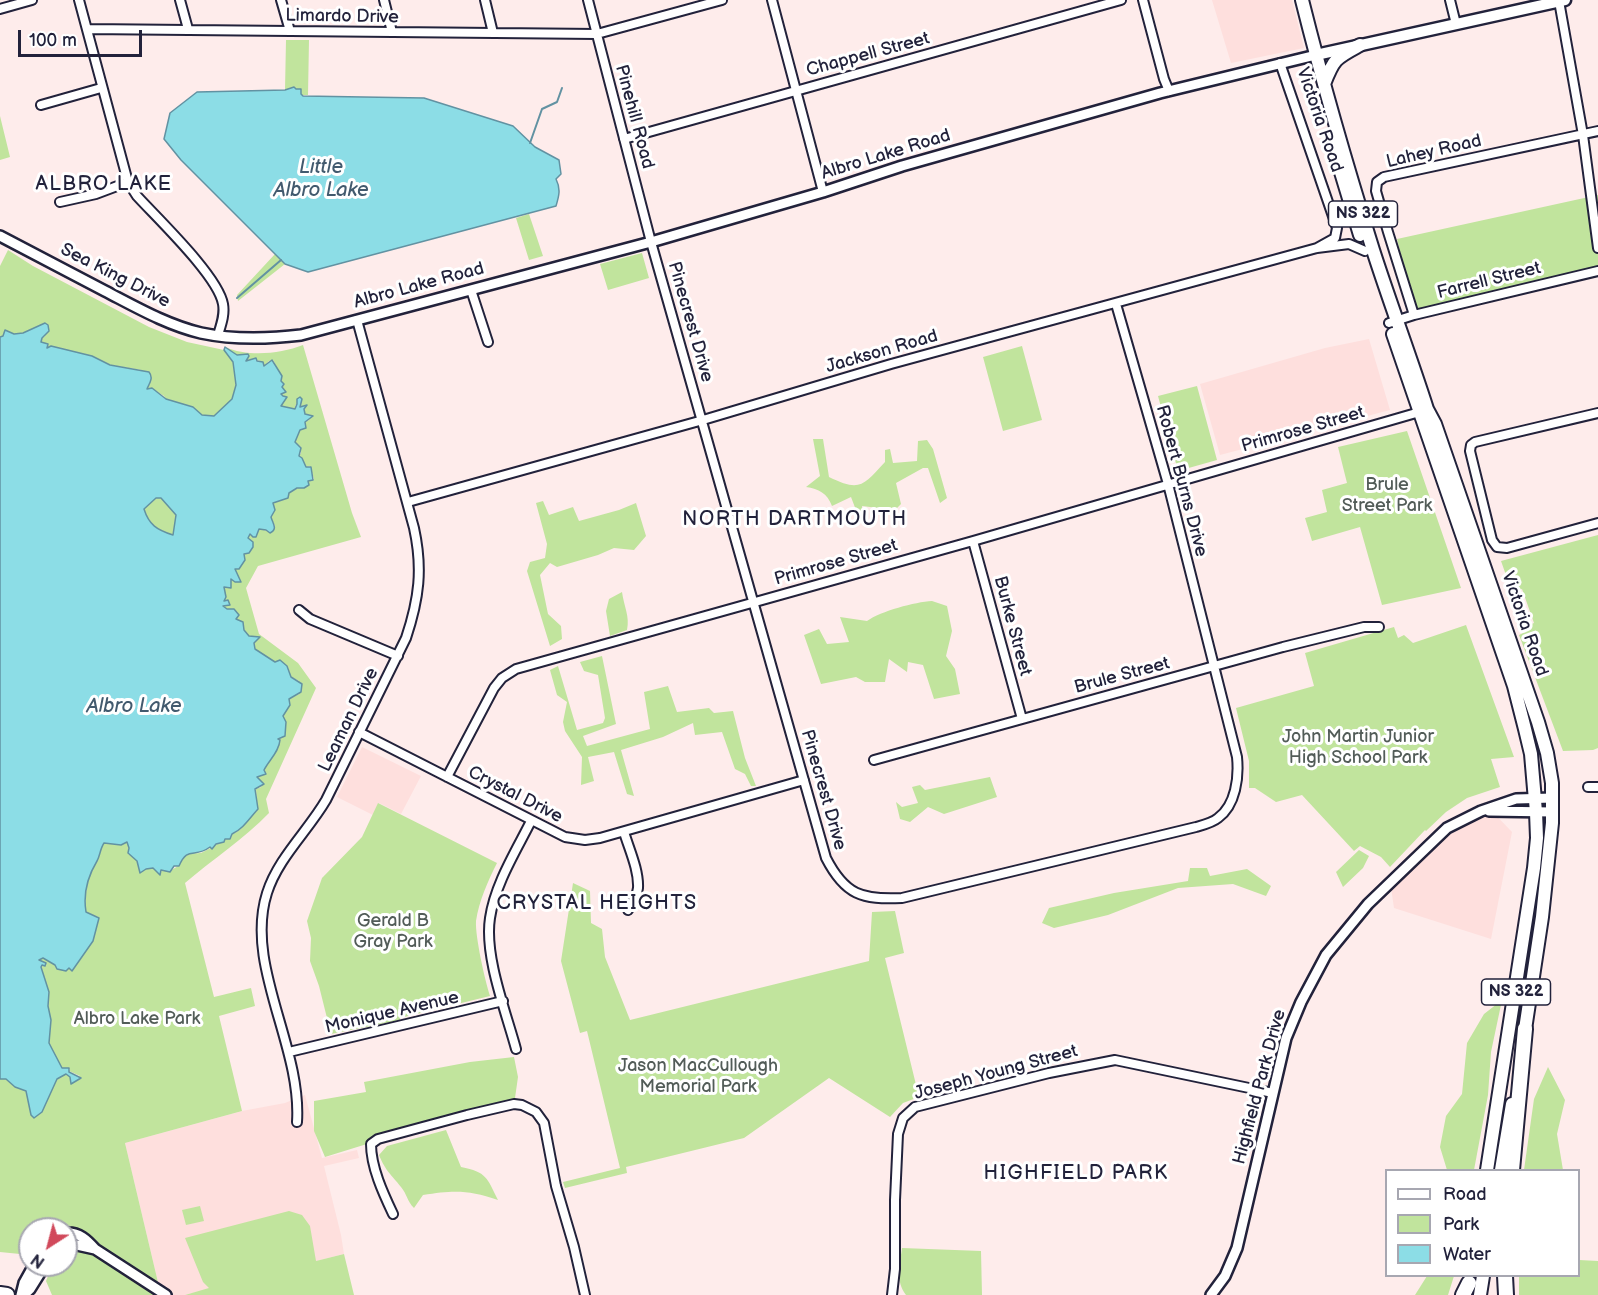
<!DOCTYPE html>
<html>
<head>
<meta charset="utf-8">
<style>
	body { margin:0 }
	#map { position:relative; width:1598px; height:1295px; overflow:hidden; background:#feeceb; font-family:"Balsamiq Sans",sans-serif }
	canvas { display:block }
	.legend { position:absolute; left:1385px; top:1169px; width:195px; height:108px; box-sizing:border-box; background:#fff; border:2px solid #a7a7b1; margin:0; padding:8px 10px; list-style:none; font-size:18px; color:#22223b }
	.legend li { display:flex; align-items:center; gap:12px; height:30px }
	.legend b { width:30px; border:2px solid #a7a7b1 }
	.north { position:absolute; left:18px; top:1217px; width:60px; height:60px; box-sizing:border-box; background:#fff; border:2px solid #a7a7b1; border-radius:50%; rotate:216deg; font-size:16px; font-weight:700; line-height:24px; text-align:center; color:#22223b }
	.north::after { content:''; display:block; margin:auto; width:21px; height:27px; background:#d1495b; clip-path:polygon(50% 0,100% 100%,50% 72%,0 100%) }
	.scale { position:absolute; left:18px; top:30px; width:124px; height:27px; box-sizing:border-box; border:3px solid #22223b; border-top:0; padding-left:8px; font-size:18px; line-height:21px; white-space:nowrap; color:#22223b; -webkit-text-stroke:4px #fff; paint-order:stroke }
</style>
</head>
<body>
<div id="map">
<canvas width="1598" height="1295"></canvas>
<ul class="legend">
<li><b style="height:8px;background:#fff"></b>Road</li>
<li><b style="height:16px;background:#c1e49d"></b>Park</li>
<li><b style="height:16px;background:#8cdde6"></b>Water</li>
</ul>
<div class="north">N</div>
<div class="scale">100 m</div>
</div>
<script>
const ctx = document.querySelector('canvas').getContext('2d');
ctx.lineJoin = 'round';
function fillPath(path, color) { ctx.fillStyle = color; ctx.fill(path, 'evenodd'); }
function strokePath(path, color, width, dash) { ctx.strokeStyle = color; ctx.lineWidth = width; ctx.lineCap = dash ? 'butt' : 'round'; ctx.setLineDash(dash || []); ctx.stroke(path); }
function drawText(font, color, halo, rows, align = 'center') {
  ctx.font = font + ' "Balsamiq Sans",sans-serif'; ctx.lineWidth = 6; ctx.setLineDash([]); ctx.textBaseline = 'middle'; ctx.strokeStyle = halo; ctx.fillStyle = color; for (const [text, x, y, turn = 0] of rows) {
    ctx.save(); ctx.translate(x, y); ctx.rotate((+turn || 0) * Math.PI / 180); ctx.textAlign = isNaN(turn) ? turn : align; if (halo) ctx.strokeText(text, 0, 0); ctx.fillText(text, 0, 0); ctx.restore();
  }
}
const built = new Path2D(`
	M 1212,0 L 1292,0 L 1304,48 L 1231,63 Z
	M 1369,339 L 1390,410 L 1220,455 L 1200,384 L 1325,348 Z
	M 362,747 L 421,776 L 401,814 L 379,803 L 373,815 L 337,797 Z
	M 1487,806 L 1512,832 L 1491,939 L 1394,908 L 1390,881 L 1427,842 Z
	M 305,1095 L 322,1158 L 357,1150 L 359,1158 L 324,1166 L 341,1235 L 344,1254 L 185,1295 L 161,1295 L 125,1143 L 242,1111 L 285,1103 Z`);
const green = new Path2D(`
	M 286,40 L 309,40 L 308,95 L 302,95 L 294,87 L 285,90 Z
	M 0,116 L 10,157 L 0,160 Z
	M 1598,195 L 1598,269 L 1415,312 L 1397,239 Z
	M 529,214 L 543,256 L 529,260 L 516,218 Z
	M 8,250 L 33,266 L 149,327 L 187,342 L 224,350 L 233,362 L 236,385 L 232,399 L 214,416 L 202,415 L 193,407 L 166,399 L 164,396 L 151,388 L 147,389 L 150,384 L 141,370 L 110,365 L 92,356 L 51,346 L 47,348 L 41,342 L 42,338 L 45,336 L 46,323 L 24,333 L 14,334 L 5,330 L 3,336 L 0,337 L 0,266 Z
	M 642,253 L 649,278 L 608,290 L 600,264 Z
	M 275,254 L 285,264 L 238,301 L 237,295 Z
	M 303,345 L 352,513 L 361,537 L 258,566 L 246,588 L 259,634 L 298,663 L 316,688 L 266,799 L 269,813 C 244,839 213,859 185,883 L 214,997 L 251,988 L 255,1006 L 219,1016 L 242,1111 L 125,1143 L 161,1295 L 52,1295 L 46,1281 L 52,1267 L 48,1265 L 66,1265 L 66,1229 L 30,1229 L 30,1255 L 0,1252 L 0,1079 L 6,1079 L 26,1091 L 33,1118 C 38,1112 43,1107 46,1102 C 53,1091 52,1078 66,1074 L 70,1077 L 72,1083 L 80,1076 L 69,1071 L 70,1069 L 62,1068 L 49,1043 L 51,1020 L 48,1006 L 49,992 L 41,967 L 42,965 L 46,965 L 46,963 L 39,960 L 43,958 L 56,965 L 57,969 L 61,969 L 64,971 L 69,968 L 71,970 C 83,953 97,940 98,917 L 86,912 C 83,889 92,862 104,843 L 121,845 L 127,842 L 129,844 L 128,854 L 135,857 L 140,868 L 145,869 L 154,868 L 161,872 L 162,870 L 169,872 C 172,869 178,867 180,864 C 182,861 182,858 184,856 C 190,851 197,855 203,852 C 212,848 220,840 231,838 L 232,834 C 244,830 247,819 257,811 L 256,789 L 261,787 L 263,783 L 257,777 L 265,774 L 264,770 C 270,759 277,752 280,740 L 278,739 L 282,738 L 286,730 L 283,716 L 290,705 L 289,699 L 299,694 L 299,681 L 291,677 L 288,667 L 280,660 L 275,662 L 255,649 L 254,643 L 259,638 L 249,636 L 244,630 L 243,622 L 236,619 L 239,615 L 234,609 L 227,609 L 223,606 L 228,603 L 228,600 L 224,601 L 226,597 L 224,588 L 225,586 L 231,587 L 231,579 L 235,582 L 240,582 L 235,569 L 245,560 L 244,554 L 250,551 L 248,538 L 250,534 L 253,537 L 256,537 L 259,529 L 268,531 L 275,526 L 271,517 L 274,512 L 273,503 L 288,498 L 289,493 L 298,488 L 304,488 L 309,485 L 308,481 L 314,479 L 310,466 L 305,467 L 302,458 L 299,456 L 301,453 L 301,447 L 295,442 L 300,430 L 306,427 L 305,422 L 309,420 L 311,415 L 305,414 L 304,409 L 306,405 L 300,407 L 302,399 L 300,397 L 297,400 L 297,404 L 295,406 L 297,408 L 295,410 L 281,406 L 286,396 L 283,396 L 281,394 L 286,392 L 282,387 L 284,385 C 278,378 278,368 273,360 L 269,361 L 264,366 L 261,361 L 251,359 L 246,361 L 246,354 L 237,355 L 225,347 C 248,357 280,354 303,345 Z
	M 1022,346 L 1042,420 L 1003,431 L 983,357 Z
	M 1197,386 L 1217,460 L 1178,471 L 1158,396 Z
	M 1407,431 L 1461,588 L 1382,605 L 1360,527 L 1312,541 L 1305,518 L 1327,512 L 1322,490 L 1347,483 L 1338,447 Z
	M 813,439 L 823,439 L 829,477 C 860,492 863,486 885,462 L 885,450 L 890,449 L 893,463 L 917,461 L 918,441 L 927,440 L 933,449 L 947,498 L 940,503 L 928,468 L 923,468 L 896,483 L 901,504 L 891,514 L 878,508 L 862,506 L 865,523 L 859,518 L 851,497 L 832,506 C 827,493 819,489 806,487 L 820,476 Z
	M 156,498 L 161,498 L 176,515 L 173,535 C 157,530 150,525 144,509 Z
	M 543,501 L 549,515 L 573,507 L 579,521 L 619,510 L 636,503 L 646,536 L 634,550 L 614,548 L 598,555 L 557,567 L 550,563 L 540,575 L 548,614 L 561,626 L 562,639 L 550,646 L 527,571 L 530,562 L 545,558 L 547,544 L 536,503 Z
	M 1598,535 L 1598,748 L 1593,750 L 1563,751 L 1519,635 L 1525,632 L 1524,627 L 1534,623 L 1522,589 L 1512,592 L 1501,561 Z
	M 622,592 C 624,607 630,616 627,630 L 610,636 L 606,611 L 609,599 Z
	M 932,601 L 947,606 L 952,631 L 946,656 L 955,669 L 960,694 L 934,699 L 923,665 L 908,662 L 907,672 L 889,659 L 885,682 L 865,682 L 856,677 L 821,684 L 804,635 L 819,629 L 827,644 L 849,642 L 840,617 L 867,621 C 881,611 915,602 932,601 Z
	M 1466,625 L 1514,757 L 1491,759 L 1500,787 L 1467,798 L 1446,812 L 1426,831 L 1425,830 L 1390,867 L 1381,857 L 1360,846 L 1354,851 L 1302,795 L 1276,802 L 1255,788 L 1249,788 L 1249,761 L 1236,708 L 1314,686 L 1305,653 L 1394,627 L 1398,638 L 1404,635 L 1413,643 Z
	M 602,656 L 616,724 L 583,736 L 587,746 L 650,729 L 644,692 L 668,686 L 677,712 L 709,708 L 714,713 L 733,711 L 745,758 L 756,786 L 751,786 L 745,774 L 735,769 L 722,732 L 695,735 L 693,723 L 663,737 L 621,750 L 634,796 L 627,794 L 614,752 L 588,757 L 594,781 L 581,785 L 582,757 L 565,731 L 563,722 L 567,702 L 557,695 L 550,670 L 558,666 L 577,730 L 603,723 L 605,718 L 598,675 L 584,671 L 580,662 Z
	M 990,777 L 997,797 L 944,814 L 928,807 L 910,822 L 900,819 L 896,802 L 902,807 L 918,803 L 912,787 L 920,785 L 925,790 Z
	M 378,803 L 497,863 C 488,881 479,901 476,921 C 475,936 485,981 490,996 L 400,1018 L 400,1020 L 331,1034 L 319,986 L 310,961 L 311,938 L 307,921 L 322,878 L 362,837 Z
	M 1359,850 L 1369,856 L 1363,868 L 1343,887 L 1336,872 Z
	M 1190,868 L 1207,868 L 1210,876 L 1247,869 L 1271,886 L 1266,896 L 1233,884 L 1178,888 L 1108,915 L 1054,928 L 1042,923 L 1049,908 L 1114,893 L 1188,881 Z
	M 573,883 L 590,891 L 591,923 L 602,929 L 605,957 L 630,1020 L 869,961 L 872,912 L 895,911 L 904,953 L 885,958 L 919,1097 L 903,1103 L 890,1117 L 829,1078 L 744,1138 L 626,1167 L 627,1173 L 565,1188 L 563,1182 L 620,1168 L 587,1031 L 580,1033 L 561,961 Z
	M 1502,1000 L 1491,1052 L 1488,1095 L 1474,1170 L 1447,1170 L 1440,1147 L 1446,1116 L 1462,1094 L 1467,1043 L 1484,1014 Z
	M 514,1057 L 518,1077 L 515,1098 L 325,1157 L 314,1131 L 314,1101 L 366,1092 L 364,1082 L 470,1062 Z
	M 1548,1067 L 1565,1100 L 1557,1134 L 1563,1170 L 1524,1170 L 1534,1099 Z
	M 446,1130 L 461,1167 C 487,1172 487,1178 498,1200 C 469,1190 454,1190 423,1195 L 414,1208 C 407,1201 407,1194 401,1187 C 391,1174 386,1172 379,1155 L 387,1146 Z
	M 200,1206 L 204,1221 L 186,1225 L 182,1210 Z
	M 289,1211 L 302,1215 L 310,1226 L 316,1261 L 344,1254 L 354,1295 L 185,1295 L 209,1288 L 203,1282 L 185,1238 Z
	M 902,1248 L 981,1251 L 982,1295 L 906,1295 C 895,1281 900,1264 902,1248 Z
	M 1579,1260 L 1598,1261 L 1598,1295 L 1519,1295 L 1519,1276 L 1578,1276 Z
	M 1427,1276 L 1454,1276 L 1448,1295 L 1415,1295 Z`);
const water = new Path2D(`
	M 294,87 L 296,89 L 301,89 L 301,94 L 303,96 L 424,98 L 513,126 L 535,147 L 559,160 L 561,174 L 556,179 C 561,189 559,196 556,206 L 308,272 L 285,264 L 181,160 L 164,139 L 170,113 L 197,92 L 285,90 Z
	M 45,323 L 48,325 L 49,331 L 42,338 L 41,342 L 48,344 L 47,348 L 51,346 L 92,356 L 110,365 L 149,372 C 154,378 149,384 147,389 L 152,388 L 166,399 L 193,407 L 202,415 L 214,416 L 232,399 L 236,385 L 233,362 L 224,350 L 225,347 L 237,355 L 248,354 L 249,356 L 246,361 L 256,358 L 257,361 L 263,362 L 264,366 L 272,360 L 282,376 L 281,381 L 284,384 L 282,387 L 286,392 L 281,394 L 283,396 L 287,397 L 281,406 L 295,409 L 297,404 L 297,399 L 300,397 L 302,399 L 300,407 L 307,405 L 304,409 L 305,414 L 313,416 L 305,422 L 306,428 L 300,430 L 295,442 L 301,448 L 299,456 L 302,458 L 306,467 L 311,467 L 313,480 L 308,481 L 309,485 L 304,488 L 297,488 L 289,493 L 288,498 L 273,503 L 275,510 L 271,517 C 273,524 278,529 270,533 L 266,530 L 259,529 L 256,537 L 253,537 L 250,534 L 248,538 L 253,542 L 253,547 L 249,553 L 244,554 L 245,560 L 239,569 L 235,569 L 241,582 L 235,582 L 231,579 L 231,588 L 224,587 L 226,597 L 224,601 L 228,600 L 230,605 L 223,606 L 227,609 L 234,609 L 239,615 L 236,619 L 243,622 L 244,630 L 249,636 L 260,637 L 254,643 L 255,649 L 275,662 L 280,660 L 287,666 L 291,677 L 302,684 L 301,692 L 289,699 L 290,705 L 283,716 L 286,722 L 285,736 L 278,739 L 280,740 C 279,752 269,760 264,770 L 266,774 L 257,777 L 264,784 L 255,789 L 258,809 C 249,819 243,829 232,834 L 230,839 L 225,839 L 224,842 L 216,844 L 212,849 L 210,847 C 194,859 188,845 179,866 L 174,866 L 170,872 L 161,870 L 160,875 L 153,868 L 146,869 L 140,873 L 137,861 L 128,853 L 129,848 L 127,842 L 121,845 L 104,843 C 100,849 100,856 97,861 C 88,876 83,894 86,912 L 99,918 L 93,941 L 72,971 L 69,968 L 66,971 L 57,969 L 55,965 L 43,958 L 39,960 L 46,963 L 45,966 L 42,965 L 41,967 L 49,992 L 48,1006 L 51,1020 L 49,1043 L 62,1068 L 69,1068 L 69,1072 L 81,1078 L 71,1084 L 70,1077 L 66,1074 L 57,1079 L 42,1112 L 34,1118 L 31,1115 L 26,1091 L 15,1087 L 6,1079 L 0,1079 L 0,337 L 3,336 L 5,330 L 14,334 L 23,333 ZM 156,498 L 161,498 L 176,515 L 173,535 C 157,530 149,525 144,509 Z`);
const stream = new Path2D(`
	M 530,143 L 542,109 L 557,102 L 562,88
	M 237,298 L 281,260`);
const minor = new Path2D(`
	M 79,0 L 128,182 L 137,196 C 158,219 218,276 223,304 C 225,315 221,325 218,335
	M 180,0 L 188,29
	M 281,0 L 290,31
	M 384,0 L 392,32
	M 485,0 L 493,33
	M 588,0 L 651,242 L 826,858 C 845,895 862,900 902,898 L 1196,827 C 1203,825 1212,823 1218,818 C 1236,805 1239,777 1237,757 L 1168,484 L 1116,304
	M 772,0 L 823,192
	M 1143,0 L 1164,79 L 1169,91
	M 1450,0 L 1456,24
	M 1559,1 L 1583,135 L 1598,248
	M 0,9 L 32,0
	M 87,29 L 597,34 L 722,0
	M 1280,63 L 1337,228 L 1335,238 L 1317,248
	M 41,105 L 101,88
	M 624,139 L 1121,0
	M 60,202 L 96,194 L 128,182
	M 471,290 L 488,342
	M 1414,315 L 1388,232 L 1376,191 L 1377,182 L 1384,177 L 1598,131
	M 1389,323 L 1414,315 L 1598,271
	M 1598,413 L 1475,442 L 1471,445 L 1470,451 L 1492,540 L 1497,547 L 1507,548 L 1598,523
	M 408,502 L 703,420 L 891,364 L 1317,248 L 1349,244 L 1365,251
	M 973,541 L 1022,719
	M 299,610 L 310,619 L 398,656
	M 359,732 L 565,837 L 585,840 L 600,838 L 804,780
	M 874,760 L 1283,647 L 1364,627 L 1379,627
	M 447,777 L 494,688 L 502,678 L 516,669 L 973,541 L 1423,411
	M 1588,787 L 1598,787
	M 624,832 C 629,849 639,870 638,888 C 637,897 632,903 628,910
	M 516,1049 C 506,1012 484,956 490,918 C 495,884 516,851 531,821
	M 289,1052 L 503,1001
	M 297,1122 C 302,1046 244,965 267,893 C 278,858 308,831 326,800 L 406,638 C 419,599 423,569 414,528 L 357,320
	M 393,1214 C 383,1193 371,1167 371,1144 L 378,1139 L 467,1115 L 514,1104 L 522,1105 L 536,1112 L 544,1123 L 556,1186 L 574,1247 L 585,1295
	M 892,1295 L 895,1269 L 895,1200 L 898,1134 L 903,1118 L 915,1107 L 1049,1073 L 1115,1060 L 1273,1093`);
const tertiary = new Path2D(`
	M 0,236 C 35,254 70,273 105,291 C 136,307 167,325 201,333 C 234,340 268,339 301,335 L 651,242 L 823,192 L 902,166 L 1160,93 L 1316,55
	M 1489,811 L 1552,812
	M 66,1233 C 79,1232 87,1240 95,1249 L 166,1295
	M 66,1246 L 77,1245 L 95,1249
	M 21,1295 L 24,1283 L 34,1265
	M 24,1295 L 30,1289 L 45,1265
	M 1211,1295 L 1225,1276 L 1237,1248 L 1286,1038 L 1301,1002 L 1326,955 L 1368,904 L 1447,828 L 1481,811 L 1516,799 L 1553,798`);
const secondary = new Path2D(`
	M 1316,55 L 1565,0`);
const primary = new Path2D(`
	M 1302,0 C 1323,84 1347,167 1373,250 C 1390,303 1410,356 1427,409 L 1435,424 L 1538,722 L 1547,753 L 1552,783 L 1552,823 L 1542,917 L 1524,1036
	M 1324,84 C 1334,58 1336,58 1360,45
	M 1333,139 L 1337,159 L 1360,235
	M 1393,334 L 1514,686 L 1525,729 L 1531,754 L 1536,812 L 1537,838 L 1534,868 L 1487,1170
	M 1501,1170 L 1512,1104
	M 1480,1295 L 1483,1276`);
const motorway = new Path2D(`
	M 1512,1170 L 1525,1029
	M 1505,1276 L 1506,1295
	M 0,1294 L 7,1295
	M 1463,1295 L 1469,1283`);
const shields = [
	[1363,214,69],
	[1516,992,69]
];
const shieldNames = [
	["NS 322",1363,214],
	["NS 322",1516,992]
];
const streetNames = [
	["Limardo Drive",342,17,1],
	["Chappell Street",868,55,-15],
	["Pinehill Road",634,117,75],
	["Victoria Road",1319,120,71],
	["Lahey Road",1434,152,-13],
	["Albro Lake Road",886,155,-17],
	["Sea King Drive",115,276,27],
	["Farrell Street",1489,281,-14],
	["Albro Lake Road",419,286,-15],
	["Pinecrest Drive",690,322,74],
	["Jackson Road",882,352,-16],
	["Primrose Street",1303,430,-16],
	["Robert Burns Drive",1181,481,75],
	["Primrose Street",836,563,-16],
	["Victoria Road",1524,624,71],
	["Burke Street",1012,626,75],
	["Brule Street",1122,676,-15],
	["Leaman Drive",349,720,-64],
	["Pinecrest Drive",823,790,74],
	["Crystal Drive",515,795,27],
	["Monique Avenue",392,1013,-13],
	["Joseph Young Street",996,1073,-15],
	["Highfield Park Drive",1260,1087,-75]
];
const parkNames = [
	["Brule",1387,485],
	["Street Park",1387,506],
	["John Martin Junior",1358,737],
	["High School Park",1358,758],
	["Gerald B",393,921],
	["Gray Park",393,942],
	["Albro Lake Park",137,1019],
	["Jason MacCullough",698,1066],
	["Memorial Park",698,1087]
];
const waterNames = [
	["Little",321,168],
	["Albro Lake",321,191],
	["Albro Lake",134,707]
];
const neighbourhoodNames = [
	["ALBRO LAKE",104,185],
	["NORTH DARTMOUTH",795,520],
	["CRYSTAL HEIGHTS",597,904],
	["HIGHFIELD PARK",1076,1174]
];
fillPath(built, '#fedfdd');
fillPath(green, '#c1e49d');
fillPath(water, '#8cdde6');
strokePath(water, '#6292a2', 1.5);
strokePath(stream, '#6292a2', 2);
strokePath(minor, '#22223b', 12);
strokePath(tertiary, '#22223b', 14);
strokePath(secondary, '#22223b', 15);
strokePath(primary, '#22223b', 16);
strokePath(motorway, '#22223b', 18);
strokePath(minor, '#fff', 8);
strokePath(tertiary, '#fff', 9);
strokePath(secondary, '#fff', 10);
strokePath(primary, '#fff', 12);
strokePath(motorway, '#fff', 14);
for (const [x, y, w] of shields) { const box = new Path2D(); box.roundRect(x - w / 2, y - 13, w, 26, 4.5); ctx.fillStyle = '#fff'; ctx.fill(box); strokePath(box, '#22223b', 1.5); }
drawText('bold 16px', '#22223b', null, shieldNames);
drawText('18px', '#22223b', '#fff', streetNames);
drawText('18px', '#525c58', '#fff', parkNames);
drawText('italic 20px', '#425a6e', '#fff', waterNames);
ctx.letterSpacing = '1.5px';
drawText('20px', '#22223b', '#fff', neighbourhoodNames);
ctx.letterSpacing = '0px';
</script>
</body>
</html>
